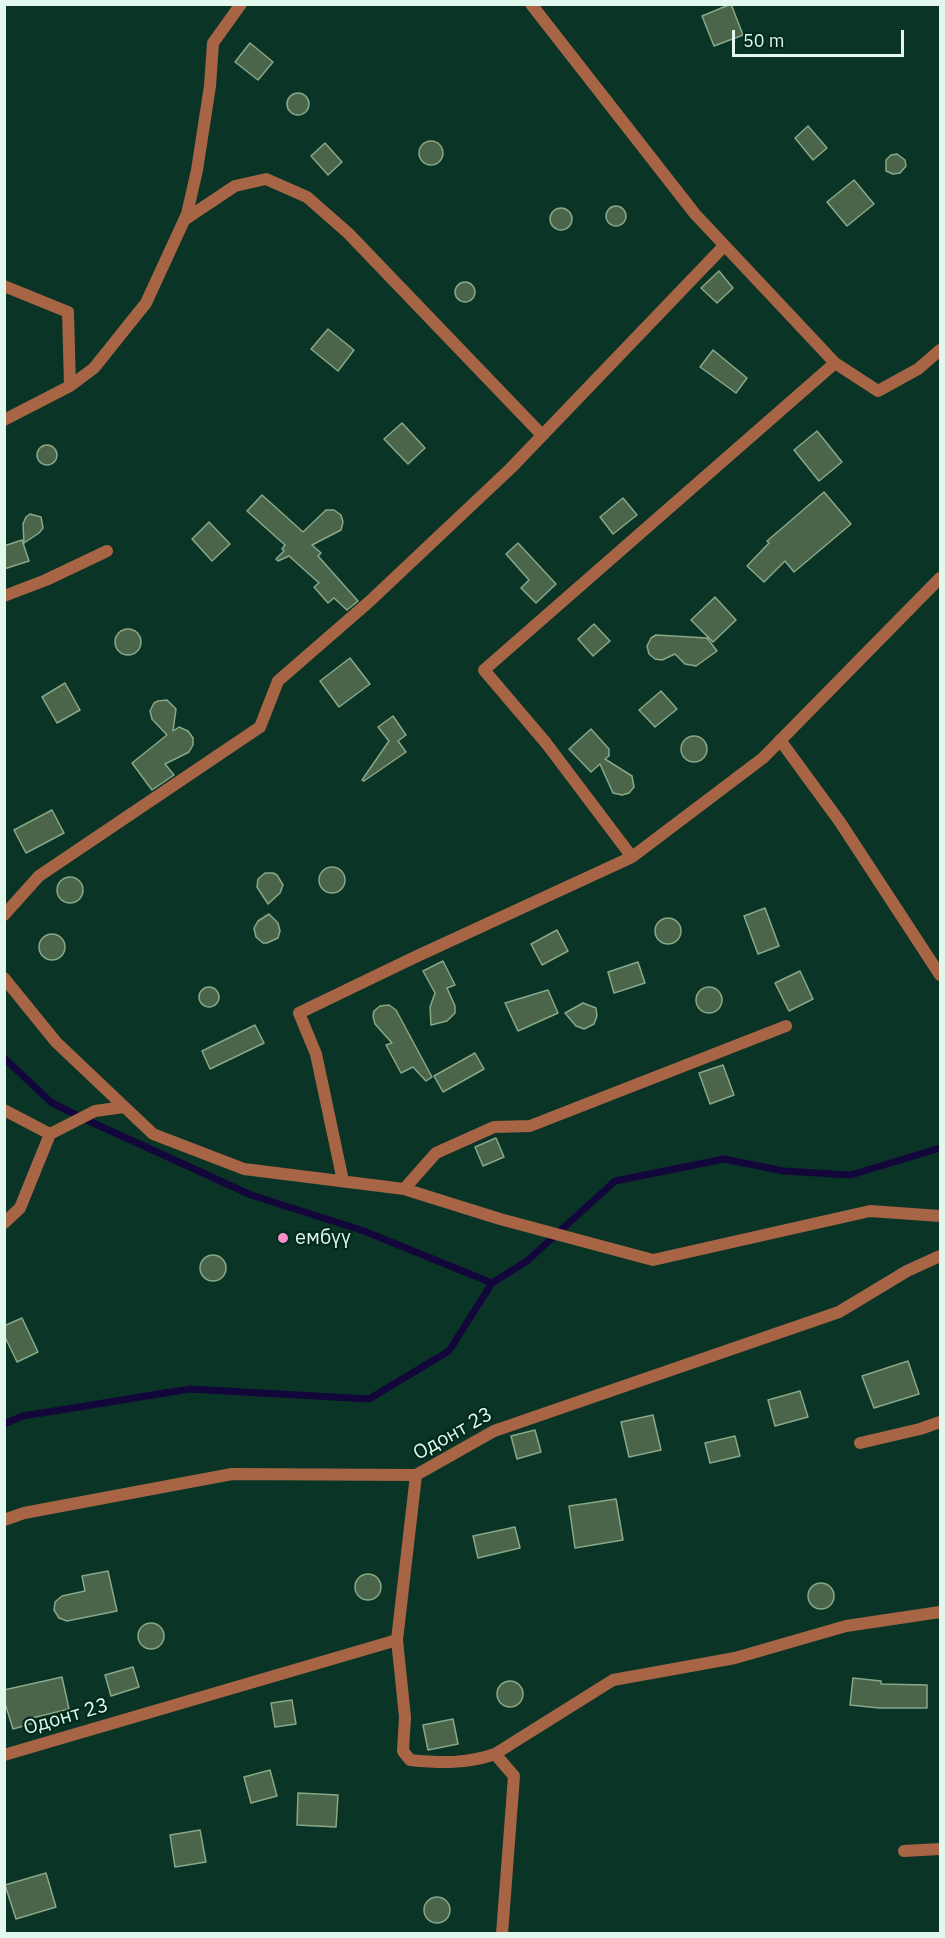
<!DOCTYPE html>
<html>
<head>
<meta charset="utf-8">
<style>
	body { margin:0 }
	#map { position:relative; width:945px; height:1938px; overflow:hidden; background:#0a3425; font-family:"IBM Plex Sans",sans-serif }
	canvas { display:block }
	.frame { position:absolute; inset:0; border:6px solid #e2f7ed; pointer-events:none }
	.scale { position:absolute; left:732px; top:30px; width:172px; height:27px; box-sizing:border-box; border:3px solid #e2f7ed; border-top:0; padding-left:8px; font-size:18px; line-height:21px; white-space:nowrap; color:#e2f7ed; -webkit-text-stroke:4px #002a1b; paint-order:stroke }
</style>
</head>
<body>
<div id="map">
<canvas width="945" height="1938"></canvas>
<div class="frame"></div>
<div class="scale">50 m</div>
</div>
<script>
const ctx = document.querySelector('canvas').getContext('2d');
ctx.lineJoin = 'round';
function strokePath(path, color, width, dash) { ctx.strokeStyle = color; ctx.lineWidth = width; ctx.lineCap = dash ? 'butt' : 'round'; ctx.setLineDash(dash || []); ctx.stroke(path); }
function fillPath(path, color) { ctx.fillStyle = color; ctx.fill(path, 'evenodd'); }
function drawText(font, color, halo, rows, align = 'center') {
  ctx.font = font + ' "IBM Plex Sans",sans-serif'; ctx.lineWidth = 4.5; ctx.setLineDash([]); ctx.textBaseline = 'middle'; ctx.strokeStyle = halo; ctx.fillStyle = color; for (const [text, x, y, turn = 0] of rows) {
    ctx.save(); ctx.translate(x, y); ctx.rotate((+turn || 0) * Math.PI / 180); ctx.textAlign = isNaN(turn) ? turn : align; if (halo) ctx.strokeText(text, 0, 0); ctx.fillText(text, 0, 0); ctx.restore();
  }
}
const stream = new Path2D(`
	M 4,1058 L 52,1103 L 89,1121 L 251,1195 L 364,1231 L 492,1283
	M 4,1424 L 23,1416 L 190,1389 L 369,1399 L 449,1351 L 492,1283 L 527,1261 L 615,1181 L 724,1159 L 784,1171 L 851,1175 L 940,1148`);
const building = new Path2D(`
	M 731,4 L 743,35 L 714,46 L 702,16 Z
	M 250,43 L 273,62 L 258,80 L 235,62 Z
	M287 104a11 11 0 1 1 22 0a11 11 0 1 1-22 0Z
	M 808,126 L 827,148 L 813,160 L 795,138 Z
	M419 153a12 12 0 1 1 24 0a12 12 0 1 1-24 0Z
	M 325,143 L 342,162 L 328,175 L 311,156 Z
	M 897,154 L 905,160 L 906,166 L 900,173 L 893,174 L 886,171 L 886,160 L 891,155 Z
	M 854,180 L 874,204 L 847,226 L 827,202 Z
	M606 216a10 10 0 1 1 20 0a10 10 0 1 1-20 0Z
	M550 219a11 11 0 1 1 22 0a11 11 0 1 1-22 0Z
	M 719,271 L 733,288 L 717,303 L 701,288 Z
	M455 292a10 10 0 1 1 20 0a10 10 0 1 1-20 0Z
	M 328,329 L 354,350 L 338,371 L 311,349 Z
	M 713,350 L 747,378 L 736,393 L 700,367 Z
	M 402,423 L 425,448 L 408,464 L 384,439 Z
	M 817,431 L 842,462 L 819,481 L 794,450 Z
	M37 455a10 10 0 1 1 20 0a10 10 0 1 1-20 0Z
	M 824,492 L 851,524 L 794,572 L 785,561 L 764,582 L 747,566 L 769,543 L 767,541 Z
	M 262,495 L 303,532 L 326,510 L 334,510 L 341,515 L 343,522 L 341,530 L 312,545 L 321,553 L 318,556 L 358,601 L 347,610 L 334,598 L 328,603 L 314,587 L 319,583 L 289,556 L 278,561 L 276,559 L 284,551 L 282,549 L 285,545 L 247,511 Z
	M 623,498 L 637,515 L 613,534 L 600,517 Z
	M 30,514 L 41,517 L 43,528 L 39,533 L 24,543 L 23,524 L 26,517 Z
	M 209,522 L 230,544 L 212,561 L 192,539 Z
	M 22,540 L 29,561 L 4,569 L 4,546 Z
	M 518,543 L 556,584 L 536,603 L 521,588 L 529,580 L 506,554 Z
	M 715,597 L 736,620 L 713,642 L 691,620 Z
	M 594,624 L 610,641 L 593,656 L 578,639 Z
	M115 642a13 13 0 1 1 26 0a13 13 0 1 1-26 0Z
	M 656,635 L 707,638 L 717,651 L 696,666 L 685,664 L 675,654 L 662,660 L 655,659 L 649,654 L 647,646 L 651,638 Z
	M 350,658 L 370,684 L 339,707 L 320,681 Z
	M 65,683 L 80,710 L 57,723 L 42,697 Z
	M 661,691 L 677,709 L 655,727 L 639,710 Z
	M 167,700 L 176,709 L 173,731 L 179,727 L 188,731 L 193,738 L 193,745 L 189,752 L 165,764 L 174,775 L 152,790 L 132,763 L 167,735 L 152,719 L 150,711 L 154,703 L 158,701 Z
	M 393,716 L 406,735 L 398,741 L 406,752 L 364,781 L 362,780 L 389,741 L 378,727 Z
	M 591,729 L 609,749 L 609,756 L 605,759 L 632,776 L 634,787 L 629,793 L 622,795 L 613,793 L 600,764 L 591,772 L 569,749 Z
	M681 749a13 13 0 1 1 26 0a13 13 0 1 1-26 0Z
	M 52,810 L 64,833 L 26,853 L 14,830 Z
	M319 880a13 13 0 1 1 26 0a13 13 0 1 1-26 0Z
	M 265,873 L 273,873 L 277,875 L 283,885 L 280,893 L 268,904 L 257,887 L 258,879 Z
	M57 890a13 13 0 1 1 26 0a13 13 0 1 1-26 0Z
	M 765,908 L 779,946 L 758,954 L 744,916 Z
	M 269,914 L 278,923 L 280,931 L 278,938 L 267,943 L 263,943 L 256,937 L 254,928 L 258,921 Z
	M655 931a13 13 0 1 1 26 0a13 13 0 1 1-26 0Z
	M 557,930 L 568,951 L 542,965 L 531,944 Z
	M39 947a13 13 0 1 1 26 0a13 13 0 1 1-26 0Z
	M 443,961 L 455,985 L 447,988 L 455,1006 L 455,1013 L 447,1021 L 431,1025 L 430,1007 L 435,993 L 423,971 Z
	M 638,962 L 645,983 L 614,993 L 608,972 Z
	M 800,971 L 813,999 L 789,1011 L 775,983 Z
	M199 997a10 10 0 1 1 20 0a10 10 0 1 1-20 0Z
	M696 1000a13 13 0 1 1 26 0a13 13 0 1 1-26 0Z
	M 548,990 L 558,1013 L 518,1031 L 505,1003 Z
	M 583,1003 L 596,1008 L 597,1016 L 594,1024 L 584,1029 L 576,1026 L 565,1013 Z
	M 389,1005 L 396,1010 L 432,1077 L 426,1081 L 413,1067 L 401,1073 L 386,1045 L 392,1043 L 375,1024 L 373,1016 L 374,1011 L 380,1006 Z
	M 255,1025 L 264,1043 L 210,1069 L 202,1051 Z
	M 475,1053 L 484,1069 L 443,1092 L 434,1076 Z
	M 723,1065 L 734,1095 L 710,1104 L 699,1073 Z
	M 496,1138 L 504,1157 L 483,1166 L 475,1147 Z
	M200 1268a13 13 0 1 1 26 0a13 13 0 1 1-26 0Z
	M 22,1318 L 38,1352 L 17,1362 L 4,1335 L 4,1326 Z
	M 908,1361 L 919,1394 L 874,1408 L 862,1376 Z
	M 800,1391 L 808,1417 L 775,1426 L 768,1400 Z
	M 653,1415 L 661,1450 L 629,1457 L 621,1422 Z
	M 535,1430 L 541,1452 L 517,1459 L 511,1436 Z
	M 735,1436 L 740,1456 L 710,1463 L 705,1443 Z
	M 616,1499 L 623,1540 L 575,1548 L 569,1506 Z
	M 515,1527 L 520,1548 L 478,1558 L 473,1536 Z
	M 108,1571 L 117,1611 L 67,1621 L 59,1618 L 54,1610 L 55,1602 L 62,1596 L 85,1591 L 82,1576 Z
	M355 1587a13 13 0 1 1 26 0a13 13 0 1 1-26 0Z
	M808 1596a13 13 0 1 1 26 0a13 13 0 1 1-26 0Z
	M138 1636a13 13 0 1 1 26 0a13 13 0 1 1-26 0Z
	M 133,1667 L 139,1687 L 111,1696 L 105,1675 Z
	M 62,1677 L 69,1709 L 32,1718 L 34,1723 L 13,1729 L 4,1700 L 4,1690 Z
	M 853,1678 L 881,1681 L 881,1684 L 927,1685 L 927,1708 L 879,1708 L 850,1705 Z
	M497 1694a13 13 0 1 1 26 0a13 13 0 1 1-26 0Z
	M 292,1700 L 296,1724 L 275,1727 L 271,1703 Z
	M 453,1719 L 458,1744 L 428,1750 L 423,1725 Z
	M 270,1770 L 277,1796 L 251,1803 L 244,1777 Z
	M 298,1793 L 338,1795 L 336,1827 L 297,1825 Z
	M 200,1830 L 206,1862 L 175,1867 L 170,1835 Z
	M 46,1873 L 56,1907 L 16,1919 L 5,1885 Z
	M424 1910a13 13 0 1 1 26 0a13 13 0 1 1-26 0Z`);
const street = new Path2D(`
	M 531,4 L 695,214 L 835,363 L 878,391 L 918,369 L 940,350
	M 184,220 L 235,186 L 266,179 L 307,197 L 348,233 L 542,435
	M 4,286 L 68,312 L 70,386
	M 4,420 L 70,386 L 94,368 L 146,303 L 187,214 L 197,170 L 210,86 L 213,43 L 241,4
	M 4,596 L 46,580 L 107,551
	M 780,740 L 840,822 L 940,975
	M 632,857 L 546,743 L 484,670 L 835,363
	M 4,915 L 39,876 L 260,727 L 278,681 L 370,601 L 511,468 L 724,246
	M 4,978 L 56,1042 L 153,1134 L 244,1169 L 404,1189 L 500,1219 L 653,1260 L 870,1211 L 940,1216
	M 4,1110 L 50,1134
	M 343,1181 L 316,1054 L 299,1013 L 413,958 L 632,857 L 763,758 L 940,578
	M 404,1189 L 436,1153 L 494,1127 L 530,1126 L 786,1026
	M 4,1223 L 20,1208 L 50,1134 L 95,1111 L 124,1107
	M 860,1443 L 920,1429 L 940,1422
	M 4,1520 L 24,1513 L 232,1474 L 416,1475
	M 397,1640 L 405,1717 L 403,1751 L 410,1760 C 440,1763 467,1764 495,1754 L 514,1776 L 502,1934
	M 495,1754 L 613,1680 L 735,1658 L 846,1626 L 940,1612
	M 4,1755 L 397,1640 L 416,1475 L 494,1431 L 839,1312 L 907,1271 L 940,1256
	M 904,1851 L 940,1849`);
const markers = [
	[283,1238,6,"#f890cc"]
];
const poiNames = [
	["ембүү",295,1238]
];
const streetNames = [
	["Одонт 23",453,1434,-29],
	["Одонт 23",66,1717,-16]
];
strokePath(stream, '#13063b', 7);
fillPath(building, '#4a654a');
strokePath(building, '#89a789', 1.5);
strokePath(street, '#a76546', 12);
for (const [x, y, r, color] of markers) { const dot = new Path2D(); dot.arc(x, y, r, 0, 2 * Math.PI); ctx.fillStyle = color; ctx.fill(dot); strokePath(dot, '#002a1b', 2); }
drawText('20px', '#e2f7ed', '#002a1b', poiNames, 'left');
drawText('20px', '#e2f7ed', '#002a1b', streetNames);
</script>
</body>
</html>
